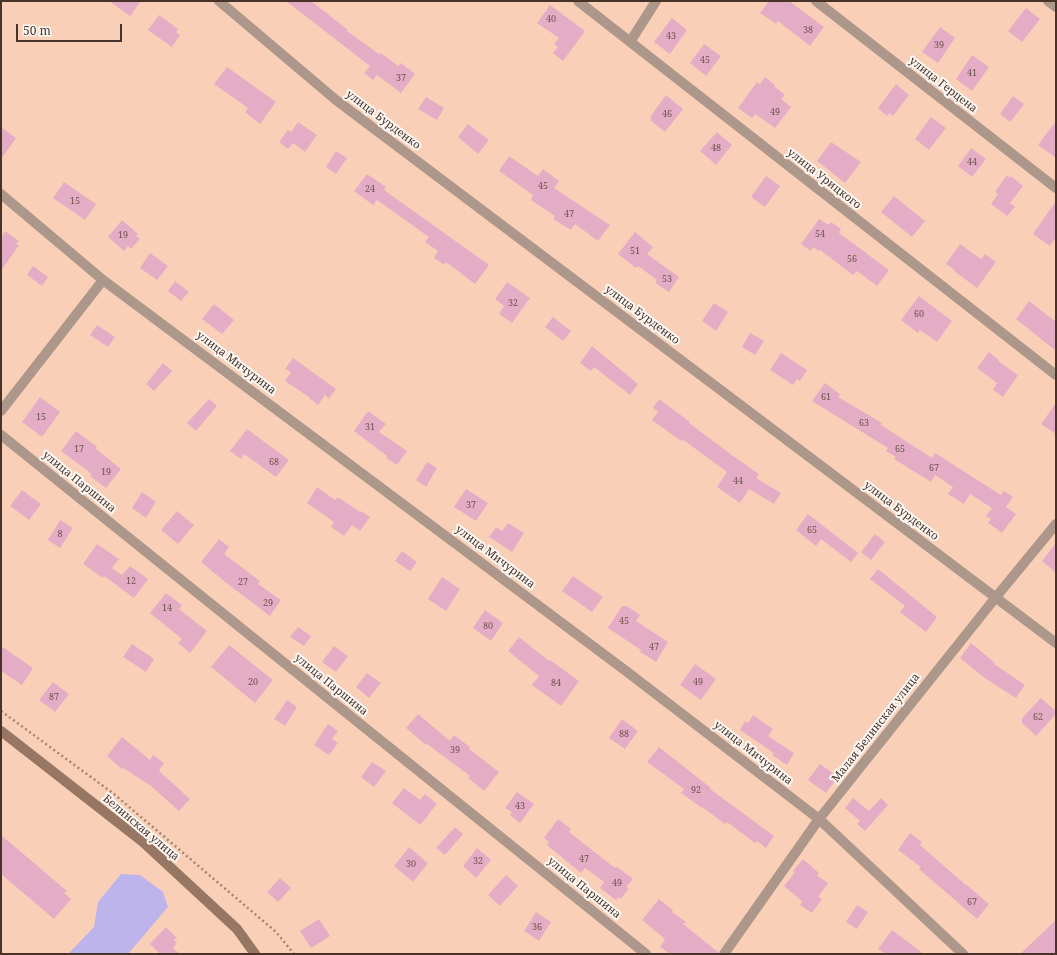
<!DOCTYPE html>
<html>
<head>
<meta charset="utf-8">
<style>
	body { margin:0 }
	#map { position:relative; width:1057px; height:955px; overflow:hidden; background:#f9d0b7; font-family:"Noto Serif",serif }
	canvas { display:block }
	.frame { position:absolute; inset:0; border:2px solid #473327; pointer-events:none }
	.scale { position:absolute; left:16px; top:24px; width:106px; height:18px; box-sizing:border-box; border:2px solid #473327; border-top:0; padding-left:5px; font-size:12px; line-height:14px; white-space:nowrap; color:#473327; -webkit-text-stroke:3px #fff9f6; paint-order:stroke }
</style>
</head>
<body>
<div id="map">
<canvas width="1057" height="955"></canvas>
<div class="frame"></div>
<div class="scale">50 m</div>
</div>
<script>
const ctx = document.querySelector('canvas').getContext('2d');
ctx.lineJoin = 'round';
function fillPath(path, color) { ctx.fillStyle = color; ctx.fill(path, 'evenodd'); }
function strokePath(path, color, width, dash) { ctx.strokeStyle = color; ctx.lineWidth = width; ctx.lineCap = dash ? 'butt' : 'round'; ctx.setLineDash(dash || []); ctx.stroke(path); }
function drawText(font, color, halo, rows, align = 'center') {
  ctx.font = font + ' "Noto Serif",serif'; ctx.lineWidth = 4; ctx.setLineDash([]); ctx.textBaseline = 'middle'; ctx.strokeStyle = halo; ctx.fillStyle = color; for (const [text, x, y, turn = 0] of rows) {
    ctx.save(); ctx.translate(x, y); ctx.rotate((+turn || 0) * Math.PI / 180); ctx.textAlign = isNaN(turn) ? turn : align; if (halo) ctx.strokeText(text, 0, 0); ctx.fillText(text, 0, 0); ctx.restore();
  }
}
const green = new Path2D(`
	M 121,874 L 140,875 L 163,892 L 168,907 L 128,954 L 68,954 L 94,927 L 98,902 Z`);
const building = new Path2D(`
	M 109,1 L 141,1 L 130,16 Z
	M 286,1 L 311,1 L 348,30 L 347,31 L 379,54 L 381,53 L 398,66 L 401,63 L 415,74 L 401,93 L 377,75 L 373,80 L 364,73 L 370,66 Z
	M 769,1 L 789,1 L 824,27 L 810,46 L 778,21 L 776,24 L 760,13 Z
	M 550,5 L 585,31 L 563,61 L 553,53 L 558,47 L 554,44 L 559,38 L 537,23 Z
	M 1026,8 L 1040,19 L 1022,42 L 1008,31 Z
	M 159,15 L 178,29 L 176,32 L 180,35 L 172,47 L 148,30 Z
	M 672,18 L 687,30 L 670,54 L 654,42 Z
	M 940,27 L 955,38 L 938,63 L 922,52 Z
	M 704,44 L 721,56 L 706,76 L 690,63 Z
	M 972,55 L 989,67 L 972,91 L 956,79 Z
	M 227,67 L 276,102 L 260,124 L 245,112 L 248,108 L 214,84 Z
	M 765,77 L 775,85 L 774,86 L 785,95 L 781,99 L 791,107 L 775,128 L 755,114 L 752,118 L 738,108 L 757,82 L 760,84 Z
	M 896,84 L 909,95 L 893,116 L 889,113 L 887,116 L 878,108 Z
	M 666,95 L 683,109 L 665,132 L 650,120 L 652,118 L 650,117 Z
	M 1013,96 L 1024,104 L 1010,122 L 1000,114 Z
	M 426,97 L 444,108 L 437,120 L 418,109 Z
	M 931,117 L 946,128 L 929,150 L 915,139 Z
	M 1056,121 L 1056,158 L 1038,145 Z
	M 298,122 L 317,135 L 305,152 L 293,143 L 288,149 L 279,142 L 288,130 L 291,132 Z
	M 468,124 L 489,140 L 478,154 L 458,137 Z
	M 1,127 L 16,138 L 1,159 Z
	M 717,132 L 732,145 L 716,165 L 700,151 Z
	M 831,142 L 861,162 L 845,183 L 817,161 Z
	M 971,148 L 986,159 L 972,177 L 958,166 Z
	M 336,151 L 347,158 L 336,174 L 326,167 Z
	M 509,156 L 538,176 L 543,169 L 559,181 L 554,188 L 610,225 L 598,241 L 575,224 L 571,230 L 553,219 L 555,216 L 531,200 L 533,195 L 499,171 Z
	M 367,174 L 386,187 L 384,190 L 489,265 L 475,284 L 446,262 L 444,265 L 434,258 L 438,251 L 425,242 L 429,237 L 377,200 L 373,205 L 354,191 Z
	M 1007,175 L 1010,178 L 1011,176 L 1023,186 L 1010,203 L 1015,207 L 1007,216 L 991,204 L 998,194 L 995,192 Z
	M 766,176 L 780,186 L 765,207 L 751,197 Z
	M 64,182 L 96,204 L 85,220 L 53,198 Z
	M 894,196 L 925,221 L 912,237 L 881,212 Z
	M 1056,201 L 1056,237 L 1050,246 L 1033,234 Z
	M 819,219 L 829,225 L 831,222 L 841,229 L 839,233 L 889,270 L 877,286 L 857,271 L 853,275 L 820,250 L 819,251 L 813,247 L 811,251 L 801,244 Z
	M 122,220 L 138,234 L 136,236 L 140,239 L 131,249 L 128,246 L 124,251 L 108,237 Z
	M 5,231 L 19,241 L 16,244 L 19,245 L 1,271 L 1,238 Z
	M 635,232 L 653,247 L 647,254 L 679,277 L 669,292 L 655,283 L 657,280 L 638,266 L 636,268 L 618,254 Z
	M 960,244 L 981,259 L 985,254 L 996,262 L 977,288 L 954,271 L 955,270 L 946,264 Z
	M 150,253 L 168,266 L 157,280 L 140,268 Z
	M 33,266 L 48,277 L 42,286 L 27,275 Z
	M 175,281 L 189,292 L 181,301 L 168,291 Z
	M 507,282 L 530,298 L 512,323 L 499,314 L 504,306 L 495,299 Z
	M 919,296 L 952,321 L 937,342 L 920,330 L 918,333 L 901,320 Z
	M 1029,301 L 1056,322 L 1056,351 L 1016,319 Z
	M 714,303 L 728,312 L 716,331 L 702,321 Z
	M 214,304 L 234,320 L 222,334 L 202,319 Z
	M 553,317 L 571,331 L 563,341 L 545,327 Z
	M 97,325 L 115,337 L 108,347 L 90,335 Z
	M 750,333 L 764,341 L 755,355 L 742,347 Z
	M 592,346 L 638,384 L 630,395 L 594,367 L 591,371 L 580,363 Z
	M 989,352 L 999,360 L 998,361 L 1018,375 L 1003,397 L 993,390 L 997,383 L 977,368 Z
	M 781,353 L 807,370 L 800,381 L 797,379 L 793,385 L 770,370 Z
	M 293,358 L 336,389 L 329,399 L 325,395 L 318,405 L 309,398 L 309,397 L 285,381 L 291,372 L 285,369 Z
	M 163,363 L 172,371 L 154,391 L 146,384 Z
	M 825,383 L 840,394 L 838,397 L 882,423 L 881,425 L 932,458 L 935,453 L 1001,495 L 1004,491 L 1013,497 L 1006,507 L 1016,514 L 1002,533 L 988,523 L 991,519 L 986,516 L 992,508 L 970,494 L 964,504 L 948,494 L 953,487 L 935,475 L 931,482 L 894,459 L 896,457 L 886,451 L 888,448 L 812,401 Z
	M 40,397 L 60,412 L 42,437 L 22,422 Z
	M 209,399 L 217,406 L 196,431 L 187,423 Z
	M 659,399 L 690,422 L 689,423 L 733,456 L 759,474 L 756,478 L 781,493 L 774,504 L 749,489 L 740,503 L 717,487 L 727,472 L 682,439 L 681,441 L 652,420 L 658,412 L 653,408 Z
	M 1056,403 L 1056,434 L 1041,424 Z
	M 368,411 L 386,424 L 379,432 L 407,451 L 397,465 L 386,458 L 387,456 L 354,431 Z
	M 247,429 L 289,460 L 276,477 L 244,454 L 241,459 L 230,451 Z
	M 76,431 L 97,447 L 96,449 L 121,469 L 106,488 L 90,476 L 92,474 L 61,451 Z
	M 427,462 L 437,468 L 426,487 L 416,480 Z
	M 317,487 L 335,500 L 338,497 L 360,512 L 361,511 L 370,517 L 360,531 L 352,525 L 344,536 L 331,527 L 334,522 L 307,503 Z
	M 466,489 L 488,503 L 476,521 L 454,507 Z
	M 22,490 L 41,504 L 29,520 L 10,506 Z
	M 142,492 L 156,502 L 146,518 L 132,508 Z
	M 177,511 L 194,525 L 178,544 L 161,530 Z
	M 808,514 L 858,553 L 851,562 L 821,539 L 816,546 L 796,530 Z
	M 60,520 L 73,528 L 60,548 L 48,540 Z
	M 508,523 L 524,533 L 512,552 L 489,537 L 496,527 L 502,531 Z
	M 875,534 L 885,542 L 871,560 L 861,552 Z
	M 219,539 L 229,547 L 224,554 L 260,581 L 258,584 L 281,600 L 270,616 L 225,582 L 201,562 Z
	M 1056,543 L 1056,573 L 1042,561 Z
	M 97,544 L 119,559 L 112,568 L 122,575 L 130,566 L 148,579 L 134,598 L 104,576 L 103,578 L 83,564 Z
	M 402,551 L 417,562 L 410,571 L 395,561 Z
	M 878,569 L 937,617 L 926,632 L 900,612 L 905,606 L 870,579 Z
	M 573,576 L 603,597 L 592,612 L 562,591 Z
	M 442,577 L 460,589 L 446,611 L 428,599 Z
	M 166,593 L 182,605 L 179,609 L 207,631 L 190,653 L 178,643 L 182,639 L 150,613 Z
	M 622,606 L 627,606 L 640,615 L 636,621 L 668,642 L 656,662 L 640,652 L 641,650 L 608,628 Z
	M 485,610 L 503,623 L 491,641 L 473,628 Z
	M 298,627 L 311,636 L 304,646 L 290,637 Z
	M 519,637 L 549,661 L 550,660 L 579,681 L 561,706 L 532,685 L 539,676 L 508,651 Z
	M 971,643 L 995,663 L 994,664 L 1025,685 L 1016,698 L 986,679 L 960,658 Z
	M 132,644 L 154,659 L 146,672 L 123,657 Z
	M 229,645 L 273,680 L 255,703 L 211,667 Z
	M 1,646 L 33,668 L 22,685 L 1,671 Z
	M 334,646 L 348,656 L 336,672 L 322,662 Z
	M 695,664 L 716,679 L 701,700 L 680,685 Z
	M 367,673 L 381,683 L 369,698 L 356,687 Z
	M 53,682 L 69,694 L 55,712 L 39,700 Z
	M 1041,698 L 1056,711 L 1056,714 L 1036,736 L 1022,723 L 1022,718 Z
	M 287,700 L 297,707 L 285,726 L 274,719 Z
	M 418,714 L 450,741 L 454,735 L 470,747 L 469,749 L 499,772 L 484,791 L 468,778 L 470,776 L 427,744 L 426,745 L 406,728 Z
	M 753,715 L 773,729 L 768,736 L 794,753 L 787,765 L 772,755 L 774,753 L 740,730 L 745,721 L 748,723 Z
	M 622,719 L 638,731 L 625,749 L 609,738 Z
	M 328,724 L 338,731 L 332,739 L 338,743 L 329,755 L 314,745 Z
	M 122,737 L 150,760 L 153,755 L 164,763 L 159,771 L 190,799 L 179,811 L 151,786 L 123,768 L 122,769 L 107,756 Z
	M 659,747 L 711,788 L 710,789 L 774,836 L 766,848 L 757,841 L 755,843 L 727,822 L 725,824 L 702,807 L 702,808 L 681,793 L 684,789 L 647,762 Z
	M 372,762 L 386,771 L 374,787 L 361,777 Z
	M 820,764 L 838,777 L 826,793 L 808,780 Z
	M 404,788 L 420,800 L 425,794 L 437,804 L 420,825 L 392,803 Z
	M 517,792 L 534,804 L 520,823 L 510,815 L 512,812 L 505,808 Z
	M 853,798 L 869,811 L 881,798 L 888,805 L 865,831 L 857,824 L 860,821 L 845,808 Z
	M 558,819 L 571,829 L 569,832 L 615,868 L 616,866 L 633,879 L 626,887 L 629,888 L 621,899 L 619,897 L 616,900 L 600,888 L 604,882 L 585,868 L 581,873 L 547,845 L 549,842 L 544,838 Z
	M 455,827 L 463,834 L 445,855 L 436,848 Z
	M 910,833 L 922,842 L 920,845 L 967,886 L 967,885 L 989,904 L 977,919 L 919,869 L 921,867 L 898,850 Z
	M 1,835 L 67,891 L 64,893 L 71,899 L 54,919 L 1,874 Z
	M 409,847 L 428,863 L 413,882 L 394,866 Z
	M 477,848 L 491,860 L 476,878 L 463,866 Z
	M 803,859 L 819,873 L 817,876 L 828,883 L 818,897 L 822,899 L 812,913 L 800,905 L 802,901 L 784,886 L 795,872 L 793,871 Z
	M 506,875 L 518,886 L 500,906 L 488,895 Z
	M 280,878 L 291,888 L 278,902 L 267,892 Z
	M 659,899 L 673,910 L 672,912 L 686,922 L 683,924 L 718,952 L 718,954 L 670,954 L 660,947 L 665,939 L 642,920 Z
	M 857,905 L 868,912 L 857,929 L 846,922 Z
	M 536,912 L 551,922 L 539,941 L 524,931 Z
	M 319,919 L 330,936 L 311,948 L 300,931 Z
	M 1056,920 L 1056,954 L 1020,954 Z
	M 166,927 L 177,938 L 174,940 L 177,943 L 173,948 L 180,954 L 160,954 L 150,944 Z
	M 892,930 L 924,954 L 886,954 L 878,949 Z`);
const path = new Path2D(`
	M 1,711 L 114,794 L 276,932 L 294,954`);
const minor = new Path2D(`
	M 219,1 L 336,100 L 1056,643
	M 578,1 L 1056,375
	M 816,1 L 1056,188
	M 1048,1 L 1056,7
	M 630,42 L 656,1
	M 1,194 L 103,280 L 626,671 L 819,819 L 963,954
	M 1,411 L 103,280
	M 1,435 L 646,954
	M 724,954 L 819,819 L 996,597 L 1056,524`);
const secondary = new Path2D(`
	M 1,731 L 143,842 L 237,929 L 255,954`);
const numberNames = [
	["40",551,19],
	["38",808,30],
	["43",671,36],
	["39",939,45],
	["45",705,60],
	["41",972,73],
	["37",401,78],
	["49",775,112],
	["46",667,114],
	["48",716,148],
	["44",972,162],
	["45",543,186],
	["24",370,189],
	["15",75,201],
	["47",569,214],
	["54",820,234],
	["19",123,235],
	["51",635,251],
	["56",852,259],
	["53",667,279],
	["32",513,303],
	["60",919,314],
	["61",826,397],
	["15",41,417],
	["63",864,423],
	["31",370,427],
	["17",79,449],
	["65",900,449],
	["68",274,462],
	["67",934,468],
	["19",106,472],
	["44",738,481],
	["37",471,505],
	["65",812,530],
	["8",60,534],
	["12",131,581],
	["27",243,582],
	["29",268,603],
	["14",167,608],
	["45",624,621],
	["80",488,626],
	["47",654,647],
	["20",253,682],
	["49",698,682],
	["84",556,683],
	["87",54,697],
	["62",1038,717],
	["88",624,734],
	["39",455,750],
	["92",696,790],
	["43",520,806],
	["47",584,859],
	["32",478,861],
	["30",411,864],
	["49",617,883],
	["67",972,902],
	["36",537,927]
];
const streetNames = [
	["улица Герцена",943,85,38],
	["улица Бурденко",383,120,37],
	["улица Урицкого",824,179,38],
	["улица Бурденко",642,315,37],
	["улица Мичурина",236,363,37],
	["улица Паршина",79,482,39],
	["улица Бурденко",901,511,37],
	["улица Мичурина",495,557,37],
	["улица Паршина",331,685,39],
	["Малая Белинская улица",876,728,-52],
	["улица Мичурина",753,753,38],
	["Белинская улица",141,828,40],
	["улица Паршина",584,888,39]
];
fillPath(green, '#bdb4ec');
fillPath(building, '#e5adc5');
strokePath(path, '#a28471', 2.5, [2, 3]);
strokePath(minor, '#ad978a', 10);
strokePath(secondary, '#977764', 10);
drawText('9px', '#6e524e', null, numberNames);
drawText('11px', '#473327', '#fff9f6', streetNames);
</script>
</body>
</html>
